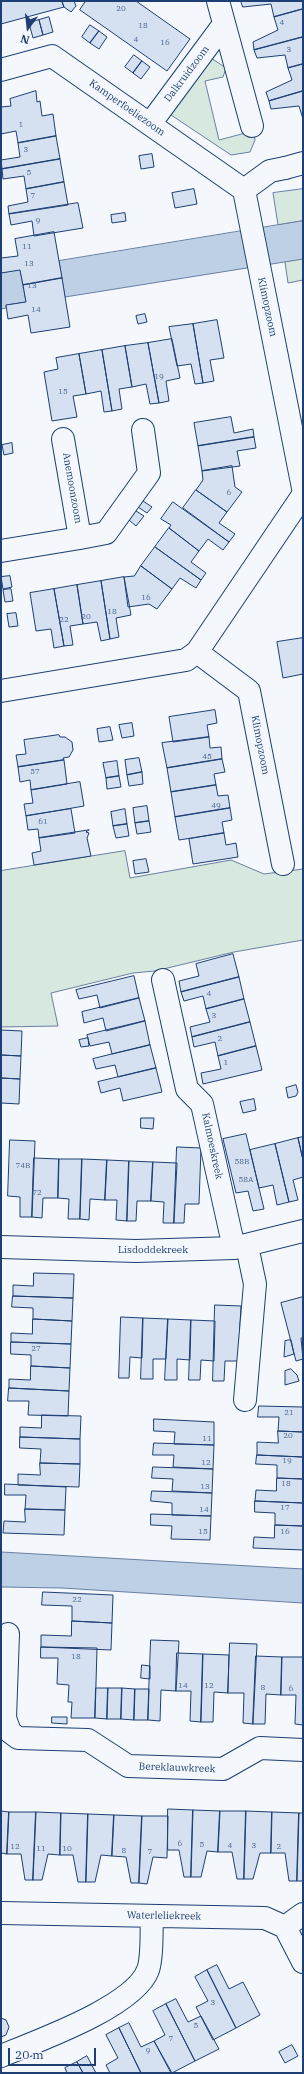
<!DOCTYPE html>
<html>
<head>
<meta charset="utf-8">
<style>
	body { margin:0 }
	#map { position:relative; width:304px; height:2074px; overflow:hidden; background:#f4f7fb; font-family:"IBM Plex Serif",serif }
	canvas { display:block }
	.frame { position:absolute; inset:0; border:2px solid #1d3f73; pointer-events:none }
	.north { position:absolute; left:8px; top:8px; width:40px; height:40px; -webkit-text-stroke:3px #f4f7fb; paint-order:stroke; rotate:195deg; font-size:11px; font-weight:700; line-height:16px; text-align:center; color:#1d3f73 }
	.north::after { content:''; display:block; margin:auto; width:14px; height:18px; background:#1d3f73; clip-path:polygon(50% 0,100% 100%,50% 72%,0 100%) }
	.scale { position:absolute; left:8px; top:2048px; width:88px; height:18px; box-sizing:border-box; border:2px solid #1d3f73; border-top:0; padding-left:5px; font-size:12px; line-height:14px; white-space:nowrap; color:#1d3f73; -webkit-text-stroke:3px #f4f7fb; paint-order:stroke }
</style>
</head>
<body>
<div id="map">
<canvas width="304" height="2074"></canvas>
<div class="frame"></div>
<div class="north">N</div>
<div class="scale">20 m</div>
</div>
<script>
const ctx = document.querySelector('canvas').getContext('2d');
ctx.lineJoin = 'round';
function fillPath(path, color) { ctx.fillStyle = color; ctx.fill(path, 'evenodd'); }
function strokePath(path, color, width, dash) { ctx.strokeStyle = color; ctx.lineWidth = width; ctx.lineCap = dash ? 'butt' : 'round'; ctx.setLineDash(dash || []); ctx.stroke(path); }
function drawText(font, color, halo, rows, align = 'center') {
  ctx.font = font + ' "IBM Plex Serif",serif'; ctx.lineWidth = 3; ctx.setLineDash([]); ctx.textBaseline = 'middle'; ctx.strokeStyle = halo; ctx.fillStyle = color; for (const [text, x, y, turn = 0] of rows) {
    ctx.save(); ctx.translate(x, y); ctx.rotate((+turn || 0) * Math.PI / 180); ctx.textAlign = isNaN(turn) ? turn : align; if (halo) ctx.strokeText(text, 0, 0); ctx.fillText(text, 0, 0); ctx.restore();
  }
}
const green = new Path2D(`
	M 211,58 L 226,68 L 223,77 L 205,81 L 219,140 L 253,131 L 255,140 L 250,152 L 231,155 L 171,115 Z
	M 303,189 L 303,221 L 278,225 L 273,193 Z
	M 303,259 L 303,280 L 288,283 L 285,262 Z
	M 125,851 L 130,878 L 231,860 L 264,874 L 303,869 L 303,940 L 234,952 L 155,971 L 133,973 L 51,993 L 58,1026 L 1,1027 L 1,871 Z`);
const water = new Path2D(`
	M 303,221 L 303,259 L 65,297 L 59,261 Z
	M 20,270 L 26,302 L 6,305 L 6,308 L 1,309 L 1,273 Z
	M 1,1552 L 303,1569 L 303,1603 L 62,1588 L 1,1587 Z`);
const building = new Path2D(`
	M 1,1 L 62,1 L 64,7 L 1,24 Z
	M 62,1 L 74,1 L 76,6 L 71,12 L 64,7 Z
	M 86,1 L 136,1 L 190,39 L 167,71 L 80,10 Z
	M 241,1 L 303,1 L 303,9 L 274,17 L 271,4 L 243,7 Z
	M 303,9 L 303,37 L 254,50 L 253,42 L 278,30 L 274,17 Z
	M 49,17 L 53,32 L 43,35 L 39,20 Z
	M 39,20 L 43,35 L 33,38 L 29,23 Z
	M 90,25 L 99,31 L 90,43 L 82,37 Z
	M 99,31 L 107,37 L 99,49 L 90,43 Z
	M 303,37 L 303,64 L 288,68 L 285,55 L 257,58 L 254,50 Z
	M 134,55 L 142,61 L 133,73 L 125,67 Z
	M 142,61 L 150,67 L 141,79 L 133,73 Z
	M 303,64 L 303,91 L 269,101 L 266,92 L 292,80 L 288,68 Z
	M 36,91 L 37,102 L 40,101 L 42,116 L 53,114 L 56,136 L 18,143 L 16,131 L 1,134 L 1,107 L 11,106 L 10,99 Z
	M 303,91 L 303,119 L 299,106 L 271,109 L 269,101 Z
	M 56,136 L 60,159 L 2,169 L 1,160 L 20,157 L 18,143 Z
	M 152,154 L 154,167 L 141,169 L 139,156 Z
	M 60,159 L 64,182 L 26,189 L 24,176 L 3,179 L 2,169 Z
	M 64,182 L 68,205 L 9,214 L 8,206 L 28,202 L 26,189 Z
	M 194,189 L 197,204 L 175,208 L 172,193 Z
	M 78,203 L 83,228 L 34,236 L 32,221 L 11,225 L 9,214 Z
	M 125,213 L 126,221 L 112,223 L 111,215 Z
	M 54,232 L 62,278 L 23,285 L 20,270 L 1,273 L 1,258 L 18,256 L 15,239 Z
	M 62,278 L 70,327 L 31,333 L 28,315 L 8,319 L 6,305 L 26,302 L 23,285 Z
	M 145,314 L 147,322 L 138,324 L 136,316 Z
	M 217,320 L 224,358 L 210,360 L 214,381 L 203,383 L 193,324 Z
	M 193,324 L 203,383 L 195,384 L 191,364 L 177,366 L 169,327 Z
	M 172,339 L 180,378 L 166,381 L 169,401 L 159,403 L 148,343 Z
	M 148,343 L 159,403 L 150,404 L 146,384 L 132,387 L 125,346 Z
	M 125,346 L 132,387 L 119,389 L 122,409 L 112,411 L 102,350 Z
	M 102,350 L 112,411 L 104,412 L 101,391 L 86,394 L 79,354 Z
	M 79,354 L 86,394 L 73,396 L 77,417 L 52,421 L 44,372 L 58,369 L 56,358 Z
	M 231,417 L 234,433 L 253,429 L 254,437 L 198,446 L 194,423 Z
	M 254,437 L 256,448 L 237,451 L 240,466 L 202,471 L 198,446 Z
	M 12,443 L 13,453 L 4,455 L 2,445 Z
	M 232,466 L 235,487 L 242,492 L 227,512 L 196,490 L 203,480 L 202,471 Z
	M 196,490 L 227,512 L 219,523 L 235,534 L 229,542 L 183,508 Z
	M 143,501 L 152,507 L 147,513 L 138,507 Z
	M 173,502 L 229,542 L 223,550 L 208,539 L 199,551 L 169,528 L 171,525 L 161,519 Z
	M 136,511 L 144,516 L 136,526 L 129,520 Z
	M 169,528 L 199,551 L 191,562 L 206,573 L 201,580 L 155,547 Z
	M 155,547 L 201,580 L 196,588 L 180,578 L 172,589 L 141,566 Z
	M 141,566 L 172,589 L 157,609 L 149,604 L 128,607 L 124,577 L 134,576 Z
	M 10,576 L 12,587 L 3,589 L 1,577 Z
	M 124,577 L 131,615 L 116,618 L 119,637 L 110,639 L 101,581 Z
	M 101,581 L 110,639 L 101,641 L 97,622 L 83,624 L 77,585 Z
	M 77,585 L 83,624 L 70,626 L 73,645 L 64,646 L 54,589 Z
	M 11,589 L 13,601 L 5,602 L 3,590 Z
	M 54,589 L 64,646 L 54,648 L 51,629 L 36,631 L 30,593 Z
	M 16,613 L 18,626 L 9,627 L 7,614 Z
	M 303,638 L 303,674 L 283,678 L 277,642 Z
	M 215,710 L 217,723 L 207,725 L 209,737 L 173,742 L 169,717 Z
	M 132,723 L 134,736 L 122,738 L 119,725 Z
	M 110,727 L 113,740 L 99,742 L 97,729 Z
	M 59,735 L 60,737 L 65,737 L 72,742 L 73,750 L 69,757 L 63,758 L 64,760 L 18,767 L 16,755 L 26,754 L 24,740 Z
	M 209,737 L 210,748 L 221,747 L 222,759 L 167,768 L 162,743 Z
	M 139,758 L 142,772 L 127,775 L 125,760 Z
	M 222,759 L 225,772 L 214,774 L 216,785 L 171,792 L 167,768 Z
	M 64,760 L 67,784 L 31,790 L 30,780 L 20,782 L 18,767 Z
	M 117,761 L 119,776 L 106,778 L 103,763 Z
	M 142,772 L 143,784 L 129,786 L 127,775 Z
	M 119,776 L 121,787 L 107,789 L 106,778 Z
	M 80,782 L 84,806 L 26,816 L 24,804 L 33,803 L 31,790 Z
	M 216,785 L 218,796 L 228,795 L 230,808 L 175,817 L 171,792 Z
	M 147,806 L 149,821 L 135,823 L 133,808 Z
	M 230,808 L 232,820 L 222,822 L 224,833 L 179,840 L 175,817 Z
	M 71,809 L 75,833 L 39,838 L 38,829 L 28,830 L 26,816 Z
	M 125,809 L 127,824 L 113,826 L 111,812 Z
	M 149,821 L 151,832 L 137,834 L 135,823 Z
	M 127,824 L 129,836 L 116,838 L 113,826 Z
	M 89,830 L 86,832 L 89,833 L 87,838 L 91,856 L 34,865 L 32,853 L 41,851 L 39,838 Z
	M 224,833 L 226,845 L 236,843 L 238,857 L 193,864 L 189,839 Z
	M 146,859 L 149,872 L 135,874 L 133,861 Z
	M 233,954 L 239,977 L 181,992 L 179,981 L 199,976 L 196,964 Z
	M 134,976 L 139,998 L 100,1008 L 97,995 L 79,999 L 76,990 Z
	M 239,977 L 244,999 L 206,1009 L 203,996 L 184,1001 L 181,992 Z
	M 139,998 L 145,1021 L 106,1031 L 103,1018 L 84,1023 L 82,1012 Z
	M 244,999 L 250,1022 L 192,1037 L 190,1027 L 210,1022 L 206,1009 Z
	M 145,1021 L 150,1045 L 112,1054 L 109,1042 L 90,1046 L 87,1035 Z
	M 250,1022 L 256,1046 L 218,1056 L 215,1042 L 194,1047 L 192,1037 Z
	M 1,1030 L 22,1031 L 21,1056 L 1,1055 Z
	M 88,1038 L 89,1046 L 81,1047 L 79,1040 Z
	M 150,1045 L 156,1068 L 118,1077 L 115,1065 L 96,1069 L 93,1059 Z
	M 256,1046 L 262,1070 L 203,1084 L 201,1073 L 221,1069 L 218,1056 Z
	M 1,1055 L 21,1056 L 20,1079 L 1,1078 Z
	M 156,1068 L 162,1092 L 123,1101 L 120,1088 L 101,1093 L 98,1082 Z
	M 1,1078 L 20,1079 L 19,1104 L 1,1103 Z
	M 296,1085 L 298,1092 L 296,1096 L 288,1098 L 286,1088 Z
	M 254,1099 L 256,1110 L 243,1113 L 240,1102 Z
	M 141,1118 L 154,1118 L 153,1129 L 141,1128 Z
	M 246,1134 L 264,1209 L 253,1211 L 248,1191 L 236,1193 L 223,1139 Z
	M 303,1137 L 303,1160 L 298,1138 Z
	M 298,1138 L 303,1160 L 303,1177 L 293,1180 L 298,1200 L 289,1202 L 275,1144 Z
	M 10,1140 L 35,1141 L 32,1217 L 20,1217 L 20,1197 L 8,1196 Z
	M 275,1144 L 289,1202 L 277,1205 L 273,1185 L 259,1188 L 250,1150 Z
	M 177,1147 L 201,1148 L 199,1204 L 185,1204 L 184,1223 L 174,1223 Z
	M 34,1158 L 59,1159 L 58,1198 L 43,1198 L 42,1218 L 32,1217 Z
	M 59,1159 L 82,1159 L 80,1219 L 68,1219 L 69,1199 L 58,1198 Z
	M 82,1159 L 107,1160 L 105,1200 L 90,1199 L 89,1220 L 80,1219 Z
	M 107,1160 L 129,1161 L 127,1221 L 116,1220 L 117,1200 L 105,1200 Z
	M 129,1161 L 153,1162 L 151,1201 L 137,1201 L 136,1221 L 127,1221 Z
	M 153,1162 L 177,1163 L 174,1223 L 163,1223 L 164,1202 L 151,1201 Z
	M 34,1273 L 74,1274 L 73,1298 L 13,1296 L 13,1285 L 33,1286 Z
	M 13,1296 L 73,1298 L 72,1321 L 33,1319 L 33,1308 L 12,1307 Z
	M 303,1297 L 303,1338 L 301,1338 L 303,1359 L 296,1361 L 281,1303 Z
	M 215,1305 L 241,1306 L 238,1361 L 225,1361 L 224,1381 L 213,1381 Z
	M 121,1317 L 143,1318 L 142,1358 L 130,1357 L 129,1378 L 119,1378 Z
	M 143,1318 L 168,1319 L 166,1359 L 153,1359 L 153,1379 L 141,1379 Z
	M 33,1319 L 72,1321 L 71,1344 L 11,1342 L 11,1333 L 32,1334 Z
	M 168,1319 L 191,1320 L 190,1360 L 177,1359 L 177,1380 L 165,1380 Z
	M 191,1320 L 215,1321 L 214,1361 L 201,1360 L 200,1380 L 189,1380 Z
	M 291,1340 L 294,1354 L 284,1357 L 285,1341 Z
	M 11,1342 L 71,1344 L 70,1368 L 31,1366 L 31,1355 L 11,1354 Z
	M 31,1366 L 70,1368 L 69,1391 L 9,1388 L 9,1379 L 30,1380 Z
	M 291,1369 L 297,1375 L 299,1381 L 285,1385 L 285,1371 Z
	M 9,1388 L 69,1391 L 68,1416 L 28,1415 L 29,1401 L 8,1401 Z
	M 259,1406 L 303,1407 L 303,1432 L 278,1431 L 279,1417 L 258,1417 Z
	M 42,1415 L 81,1416 L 80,1439 L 20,1437 L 20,1427 L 41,1428 Z
	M 154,1419 L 214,1422 L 214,1445 L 174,1444 L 175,1432 L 154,1431 Z
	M 278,1431 L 303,1432 L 303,1457 L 257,1455 L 257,1442 L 278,1443 Z
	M 20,1437 L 80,1439 L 80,1464 L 40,1463 L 41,1449 L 20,1448 Z
	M 154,1443 L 214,1445 L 213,1469 L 173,1467 L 174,1455 L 153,1455 Z
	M 257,1455 L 303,1457 L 303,1479 L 277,1478 L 277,1465 L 256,1464 Z
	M 40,1463 L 80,1464 L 79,1487 L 18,1485 L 18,1474 L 40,1475 Z
	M 153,1467 L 213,1469 L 212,1493 L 172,1491 L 173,1479 L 152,1478 Z
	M 277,1478 L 303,1479 L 303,1503 L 255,1501 L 256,1490 L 276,1491 Z
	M 5,1484 L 66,1487 L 65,1510 L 25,1509 L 26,1495 L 5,1495 Z
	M 152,1491 L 212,1493 L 211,1516 L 172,1515 L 172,1503 L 151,1501 Z
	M 255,1501 L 303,1503 L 303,1526 L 275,1525 L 275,1513 L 255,1512 Z
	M 25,1509 L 65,1510 L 64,1535 L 3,1533 L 4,1521 L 25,1522 Z
	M 151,1514 L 211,1516 L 210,1540 L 171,1539 L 172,1526 L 151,1525 Z
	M 275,1525 L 303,1526 L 303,1550 L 253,1548 L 254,1537 L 274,1538 Z
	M 43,1592 L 113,1595 L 112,1623 L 72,1621 L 72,1606 L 42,1605 Z
	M 72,1621 L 112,1623 L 111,1650 L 41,1647 L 41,1635 L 71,1636 Z
	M 151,1640 L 179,1641 L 176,1691 L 161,1690 L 160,1721 L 148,1720 Z
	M 230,1643 L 257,1644 L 253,1724 L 243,1723 L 244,1693 L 228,1693 Z
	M 41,1647 L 97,1648 L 95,1718 L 71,1718 L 72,1702 L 68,1702 L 69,1685 L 57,1684 L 58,1658 L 41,1658 Z
	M 177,1653 L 203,1654 L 201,1722 L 190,1721 L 191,1691 L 176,1691 Z
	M 203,1654 L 229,1655 L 228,1693 L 214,1692 L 213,1722 L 201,1722 Z
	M 256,1656 L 282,1657 L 281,1695 L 266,1694 L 265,1724 L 253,1724 Z
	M 282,1657 L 303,1657 L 303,1725 L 295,1724 L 296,1695 L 281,1695 Z
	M 142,1665 L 150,1666 L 150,1679 L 141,1678 Z
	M 96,1688 L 108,1688 L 107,1719 L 95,1718 Z
	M 108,1688 L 122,1688 L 121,1719 L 107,1719 Z
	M 122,1688 L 135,1689 L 134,1720 L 121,1719 Z
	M 135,1689 L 149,1689 L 148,1720 L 134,1720 Z
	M 52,1717 L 67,1717 L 67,1724 L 52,1723 Z
	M 168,1809 L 193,1810 L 191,1877 L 184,1877 L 179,1850 L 168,1850 Z
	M 193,1810 L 220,1811 L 218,1852 L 207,1851 L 201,1877 L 191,1877 Z
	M 1,1811 L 9,1812 L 7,1854 L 1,1853 Z
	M 220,1811 L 246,1811 L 244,1879 L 237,1879 L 232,1852 L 218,1852 Z
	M 246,1811 L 272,1812 L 271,1853 L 260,1853 L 253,1879 L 244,1879 Z
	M 9,1812 L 36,1812 L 33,1880 L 25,1880 L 21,1854 L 7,1854 Z
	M 36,1812 L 61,1813 L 60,1855 L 48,1854 L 42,1880 L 33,1880 Z
	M 272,1812 L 299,1813 L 297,1881 L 289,1881 L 285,1853 L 271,1853 Z
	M 61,1813 L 88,1814 L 86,1882 L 78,1882 L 73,1855 L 60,1855 Z
	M 299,1813 L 303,1813 L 303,1881 L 297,1881 Z
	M 88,1814 L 114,1815 L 112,1856 L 101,1855 L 95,1882 L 86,1882 Z
	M 114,1815 L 142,1816 L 139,1883 L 131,1883 L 126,1857 L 112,1856 Z
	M 142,1816 L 168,1816 L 167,1858 L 153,1857 L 147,1884 L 139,1883 Z
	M 217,1965 L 229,1989 L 243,1982 L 260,2015 L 236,2028 L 207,1970 Z
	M 207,1970 L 236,2028 L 213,2040 L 196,2007 L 208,2001 L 195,1977 Z
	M 176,1999 L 188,2022 L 201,2016 L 219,2049 L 195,2061 L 166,2004 Z
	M 166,2004 L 195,2061 L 172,2073 L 154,2041 L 165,2035 L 153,2011 Z
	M 1,2018 L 6,2020 L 9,2027 L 6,2035 L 1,2037 Z
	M 129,2023 L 141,2047 L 154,2041 L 171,2073 L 141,2073 L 119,2028 Z
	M 119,2028 L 141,2073 L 110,2073 L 106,2065 L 118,2058 L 106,2035 Z
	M 292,2045 L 298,2056 L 285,2063 L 279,2052 Z
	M 87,2056 L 96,2073 L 83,2073 L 77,2062 Z
	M 77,2062 L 83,2073 L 67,2073 L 65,2068 Z`);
const minor = new Path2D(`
	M 218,1 L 252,126
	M 1,70 L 52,56 L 244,190
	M 150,124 L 224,24
	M 285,168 L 270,171 L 244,190 L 303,488
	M 80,538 L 106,533 L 149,473 L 143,430
	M 1,551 L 80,538 L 63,439
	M 197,652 L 249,691 L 283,864
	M 1,691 L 186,660 L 197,652 L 303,495
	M 163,980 L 187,1089 L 202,1104 L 234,1248
	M 1,1247 L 136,1251 L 234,1248 L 303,1231
	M 245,1400 L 255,1284 L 247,1246
	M 8,1634 L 5,1718 L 10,1732 L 18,1738 L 88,1740 L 128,1766 L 223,1769 L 260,1748 L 303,1750
	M 1,1913 L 265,1918 L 285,1927 L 303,1962
	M 285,1927 L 303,1914
	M 1,2056 C 37,2041 134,2007 148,1970 C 153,1956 151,1931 152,1916`);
const tertiary = new Path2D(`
	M 285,168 L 303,163`);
const numberNames = [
	["20",121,9],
	["4",282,23],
	["18",143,26],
	["4",136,40],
	["16",165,43],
	["3",289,50],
	["1",21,125],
	["3",26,150],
	["5",29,173],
	["7",33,196],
	["9",38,221],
	["11",27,247],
	["13",29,264],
	["13",32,286],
	["14",36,310],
	["19",159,377],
	["15",63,392],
	["6",229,493],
	["16",146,598],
	["18",112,612],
	["20",86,617],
	["22",64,620],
	["45",207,757],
	["57",35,772],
	["49",216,806],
	["61",43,822],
	["4",209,994],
	["3",214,1016],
	["2",220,1039],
	["1",226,1063],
	["58B",242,1162],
	["74B",23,1166],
	["58A",246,1180],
	["72",37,1193],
	["27",36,1349],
	["21",289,1413],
	["20",288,1436],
	["11",207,1439],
	["19",287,1461],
	["12",206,1463],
	["18",286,1484],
	["13",205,1487],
	["17",285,1508],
	["14",204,1510],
	["15",203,1532],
	["16",285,1532],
	["22",77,1600],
	["18",76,1657],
	["14",183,1686],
	["12",209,1686],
	["8",263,1688],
	["6",291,1689],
	["6",180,1844],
	["5",202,1845],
	["4",230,1846],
	["3",254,1846],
	["12",15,1847],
	["2",279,1847],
	["11",41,1849],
	["10",67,1849],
	["8",124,1851],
	["7",150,1852],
	["3",213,2003],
	["5",196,2026],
	["7",171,2039],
	["9",148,2051]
];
const streetNames = [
	["Dalkruidzoom",187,74,-53],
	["Kamperfoeliezoom",127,108,35],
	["Klimopzoom",267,307,78],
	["Anemoonzoom",72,488,80],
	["Klimopzoom",260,745,79],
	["Kalmoeskreek",212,1146,78],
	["Lisdoddekreek",153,1250],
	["Bereklauwkreek",177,1768,2],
	["Waterleliekreek",164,1916,1]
];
fillPath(green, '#d7e8df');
strokePath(green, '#687fa3', 1);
fillPath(water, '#bed0e5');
strokePath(water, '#687fa3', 1);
fillPath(building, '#d5e0f0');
strokePath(building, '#1d3f73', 1);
strokePath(minor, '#1d3f73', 24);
strokePath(tertiary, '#1d3f73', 24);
strokePath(minor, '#f4f7fb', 22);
strokePath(tertiary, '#f4f7fb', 22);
drawText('8px', '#4b6792', null, numberNames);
drawText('10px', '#1d3f73', '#f4f7fb', streetNames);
</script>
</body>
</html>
